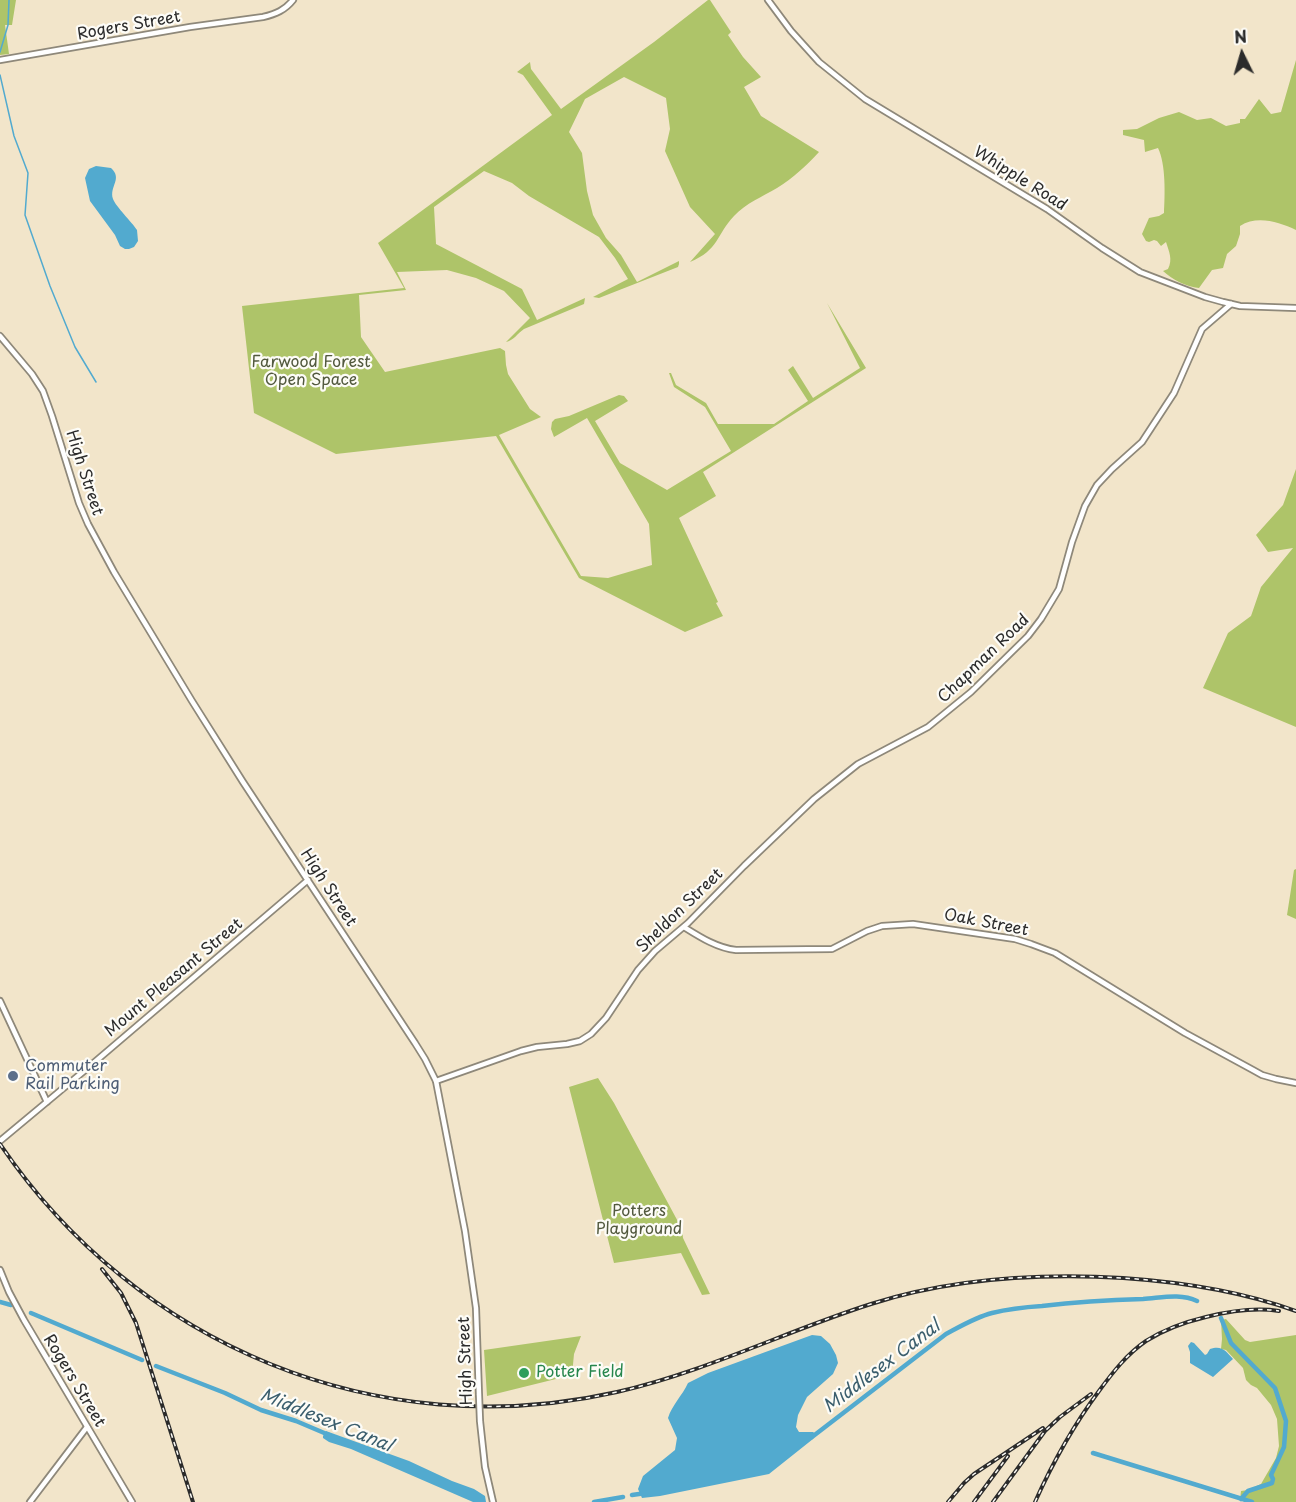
<!DOCTYPE html>
<html>
<head>
<meta charset="utf-8">
<style>
	body { margin:0 }
	#map { position:relative; width:1296px; height:1502px; overflow:hidden; background:#f2e5ca; font-family:"Playpen Sans",sans-serif }
	canvas { display:block }
	.north { position:absolute; left:1212px; top:24px; width:60px; height:60px; -webkit-text-stroke:4px #fdfcf7; paint-order:stroke; rotate:355deg; font-size:16px; font-weight:700; line-height:24px; text-align:center; color:#2b2b2b }
	.north::after { content:''; display:block; margin:auto; width:21px; height:27px; background:#2b2b2b; clip-path:polygon(50% 0,100% 100%,50% 72%,0 100%) }
</style>
</head>
<body>
<div id="map">
<canvas width="1296" height="1502"></canvas>
<div class="north">N</div>
</div>
<script>
const ctx = document.querySelector('canvas').getContext('2d');
ctx.lineJoin = 'round';
function fillPath(path, color) { ctx.fillStyle = color; ctx.fill(path, 'evenodd'); }
function strokePath(path, color, width, dash) { ctx.strokeStyle = color; ctx.lineWidth = width; ctx.lineCap = dash ? 'butt' : 'round'; ctx.setLineDash(dash || []); ctx.stroke(path); }
function drawText(font, color, halo, rows, align = 'center') {
  ctx.font = font + ' "Playpen Sans",sans-serif'; ctx.lineWidth = 4.5; ctx.setLineDash([]); ctx.textBaseline = 'middle'; ctx.strokeStyle = halo; ctx.fillStyle = color; for (const [text, x, y, turn = 0] of rows) {
    ctx.save(); ctx.translate(x, y); ctx.rotate((+turn || 0) * Math.PI / 180); ctx.textAlign = isNaN(turn) ? turn : align; if (halo) ctx.strokeText(text, 0, 0); ctx.fillText(text, 0, 0); ctx.restore();
  }
}
const green = new Path2D(`
	M 0,0 L 16,0 L 12,25 L 5,25 L 9,54 L 0,55 Z
	M 708,0 L 710,0 L 731,32 L 728,35 L 743,57 L 761,77 L 744,87 L 761,116 L 819,152 C 806,166 793,178 777,188 C 762,197 746,203 734,216 C 716,235 719,250 690,262 L 715,234 L 690,207 L 665,151 L 670,129 L 666,98 L 624,77 L 585,99 L 569,132 L 582,153 L 587,191 L 593,215 L 606,238 L 621,255 L 637,282 L 679,261 L 679,264 L 678,267 L 599,298 L 593,297 L 628,279 L 615,258 L 599,237 L 529,196 L 512,183 L 484,171 L 434,207 L 436,244 L 522,289 L 537,320 L 585,298 L 584,304 L 524,329 C 518,333 513,341 506,342 L 530,318 L 504,291 L 476,278 L 447,270 L 397,272 L 406,290 L 359,295 L 361,337 L 385,372 L 500,348 L 505,351 L 506,365 L 508,374 L 530,409 L 541,417 L 499,435 L 581,576 L 608,578 L 652,565 L 649,524 L 587,418 L 554,437 L 551,429 L 552,422 L 555,419 L 569,416 L 619,395 L 624,396 L 628,401 L 595,421 L 620,463 L 667,490 L 731,451 L 705,407 L 674,387 L 669,373 L 671,373 L 676,385 L 706,403 L 718,424 L 774,424 L 808,401 L 788,370 L 793,366 L 813,398 L 860,368 L 827,303 L 866,368 L 703,472 L 716,496 L 679,518 L 718,602 L 716,603 L 723,616 L 685,632 L 579,578 L 496,436 L 336,454 L 254,413 L 242,306 L 404,288 L 378,243 L 552,115 L 523,75 L 517,72 L 530,62 L 531,69 L 561,109 L 654,42 Z
	M 1296,60 L 1296,230 C 1279,222 1257,215 1240,226 L 1240,234 L 1236,246 L 1227,254 L 1223,268 L 1212,270 L 1199,288 C 1186,287 1172,279 1163,271 L 1168,269 C 1173,259 1169,252 1166,242 L 1161,246 L 1157,241 L 1154,240 L 1149,242 L 1146,241 L 1142,234 L 1149,218 L 1159,216 L 1164,213 C 1165,195 1166,164 1158,148 L 1145,152 L 1144,140 L 1123,135 L 1123,130 L 1137,129 L 1159,118 L 1179,112 L 1197,120 L 1211,118 L 1226,126 L 1240,123 L 1240,119 L 1245,119 L 1259,99 L 1271,114 L 1281,112 Z
	M 1296,469 L 1296,727 L 1203,688 L 1228,633 L 1251,616 L 1261,587 L 1293,548 L 1268,552 L 1256,535 L 1283,505 Z
	M 1296,869 L 1296,919 L 1287,915 L 1294,870 Z
	M 598,1078 L 614,1103 L 682,1229 L 683,1238 L 710,1294 L 702,1295 L 681,1253 L 614,1263 L 569,1087 Z
	M 1226,1319 L 1245,1340 L 1250,1342 L 1296,1335 L 1296,1502 L 1246,1502 L 1240,1500 L 1241,1491 L 1248,1490 L 1261,1484 L 1276,1458 L 1279,1446 L 1277,1419 L 1271,1405 L 1257,1388 L 1251,1385 L 1246,1380 L 1243,1368 L 1226,1350 L 1221,1349 L 1222,1339 L 1221,1320 Z
	M 581,1336 L 574,1354 L 572,1375 L 487,1396 L 484,1350 Z`);
const water = new Path2D(`
	M 96,166 L 111,168 C 123,179 109,186 113,199 C 116,207 132,222 137,230 L 138,241 L 134,247 L 129,249 L 125,249 L 120,246 L 115,235 L 90,201 L 85,178 L 89,169 Z
	M 812,1335 L 821,1336 L 830,1344 L 836,1355 L 838,1363 L 833,1374 L 807,1397 L 798,1415 L 796,1427 L 799,1432 L 813,1432 L 816,1434 L 813,1439 L 769,1474 L 660,1496 L 642,1498 L 638,1489 L 643,1476 L 675,1450 L 677,1438 L 668,1418 C 672,1405 682,1396 688,1383 L 708,1373 Z
	M 1191,1342 L 1194,1343 L 1205,1355 L 1207,1354 L 1210,1349 C 1222,1345 1226,1351 1233,1359 L 1213,1377 L 1190,1363 L 1190,1352 L 1188,1346 Z
	M 326,1431 L 409,1461 L 452,1481 L 474,1489 L 485,1496 L 486,1502 L 473,1502 L 351,1449 L 329,1442 L 323,1438 L 323,1436 Z`);
const stream = new Path2D(`
	M 0,52 L 8,25 L 9,0
	M 0,75 L 14,136 L 28,173 L 25,215 L 50,286 L 75,347 L 96,382`);
const canal = new Path2D(`
	M 0,1302 L 11,1305
	M 31,1313 L 142,1360
	M 1221,1318 L 1231,1343 L 1275,1388 L 1286,1421 L 1284,1447 L 1271,1475 L 1273,1479 L 1272,1483 L 1248,1491 L 1241,1499
	M 156,1366 L 225,1393 L 261,1410 L 296,1421 L 329,1435
	M 812,1437 L 946,1334 C 961,1326 976,1317 992,1313 C 1008,1309 1026,1307 1042,1306 C 1076,1302 1109,1300 1143,1299 C 1161,1298 1180,1293 1197,1301
	M 1093,1453 L 1252,1502
	M 632,1495 L 646,1493
	M 594,1502 L 623,1497`);
const tertiary = new Path2D(`
	M 0,60 L 190,27 L 263,17 C 276,14 285,10 293,0
	M 684,927 C 700,937 717,948 736,950 L 832,949 L 867,931 L 882,926 L 913,924 L 1015,939 L 1031,944 L 1055,953 L 1185,1033 L 1253,1070 L 1262,1075 L 1276,1079 L 1296,1083
	M 436,1081 L 521,1051 L 537,1047 L 567,1044 L 580,1041 L 591,1034 L 606,1018 L 638,970 L 655,951 L 688,923 L 744,866 L 814,799 L 858,764 L 928,727 L 971,692 L 1028,636 L 1041,619 L 1059,589 L 1072,542 L 1085,506 L 1097,485 L 1112,469 L 1142,442 L 1174,393 L 1202,329 L 1231,304
	M 30,1502 L 87,1427`);
const secondary = new Path2D(`
	M 768,0 L 791,31 L 819,62 L 865,99 L 1047,209 L 1102,248 L 1140,272 L 1205,297 L 1223,302 L 1240,306 L 1296,308
	M 0,336 L 32,374 L 43,391 L 52,416 L 79,503 L 88,524 L 114,572 L 192,701 L 243,782 L 415,1043 L 425,1059 L 436,1081 L 465,1231 L 476,1308 L 479,1395
	M 0,1001 L 47,1102
	M 0,1141 L 90,1066 L 308,880
	M 0,1270 L 9,1292 L 24,1320 L 132,1502
	M 480,1421 L 485,1467 L 493,1502`);
const rail = new Path2D(`
	M 0,1144 C 137,1346 378,1446 617,1392 C 705,1372 786,1331 871,1304 C 953,1278 1037,1273 1123,1278 C 1182,1282 1240,1291 1296,1311
	M 102,1269 L 121,1293 L 136,1323 L 193,1502
	M 948,1502 L 964,1483 L 974,1474 L 1043,1428
	M 974,1502 L 1008,1456
	M 993,1502 L 1045,1431 L 1060,1417 L 1091,1394
	M 1035,1502 C 1053,1462 1073,1426 1099,1391 C 1113,1372 1127,1354 1146,1341 C 1165,1329 1185,1322 1206,1317 C 1230,1311 1254,1307 1279,1311`);
const secondaryBridge = new Path2D(`
	M 479,1395 L 480,1421`);
const markers = [
	[13,1076,6,"#5c6f8a"],
	[524,1373,6,"#2e9e5b"]
];
const streetNames = [
	["Rogers Street",129,26,-10],
	["Whipple Road",1020,179,32],
	["High Street",84,473,72],
	["Chapman Road",984,659,-44],
	["High Street",328,888,57],
	["Sheldon Street",680,911,-44],
	["Oak Street",986,923,11],
	["Mount Pleasant Street",174,978,-40],
	["High Street",466,1361,-92],
	["Rogers Street",74,1381,59]
];
const parkNames = [
	["Farwood Forest",311,363],
	["Open Space",311,381],
	["Potters",639,1212],
	["Playground",639,1230]
];
const serviceNames = [
	["Commuter",25,1067],
	["Rail Parking",25,1085]
];
const leisureNames = [
	["Potter Field",536,1373]
];
const waterNames = [
	["Middlesex Canal",882,1367,-37],
	["Middlesex Canal",326,1421,22]
];
fillPath(green, '#aec469');
fillPath(water, '#52aacf');
strokePath(stream, '#52aacf', 1.5);
strokePath(canal, '#52aacf', 4.5);
strokePath(tertiary, '#8e887a', 8);
strokePath(secondary, '#8e887a', 8);
strokePath(tertiary, '#fff', 4.5);
strokePath(secondary, '#fff', 4.5);
strokePath(rail, '#2b2b2b', 4);
strokePath(rail, '#fdfcf7', 1.5, [4.5]);
strokePath(secondaryBridge, '#8e887a', 8, []);
strokePath(secondaryBridge, '#fff', 4.5);
for (const [x, y, r, color] of markers) { const dot = new Path2D(); dot.arc(x, y, r, 0, 2 * Math.PI); ctx.fillStyle = color; ctx.fill(dot); strokePath(dot, '#fdfcf7', 2); }
drawText('16px', '#2b2b2b', '#fdfcf7', streetNames);
drawText('16px', '#52593e', '#fdfcf7', parkNames);
drawText('16px', '#4e5e75', '#fdfcf7', serviceNames, 'left');
drawText('16px', '#27864d', '#fdfcf7', leisureNames, 'left');
drawText('italic 18px', '#3b5e6d', '#fdfcf7', waterNames);
</script>
</body>
</html>
